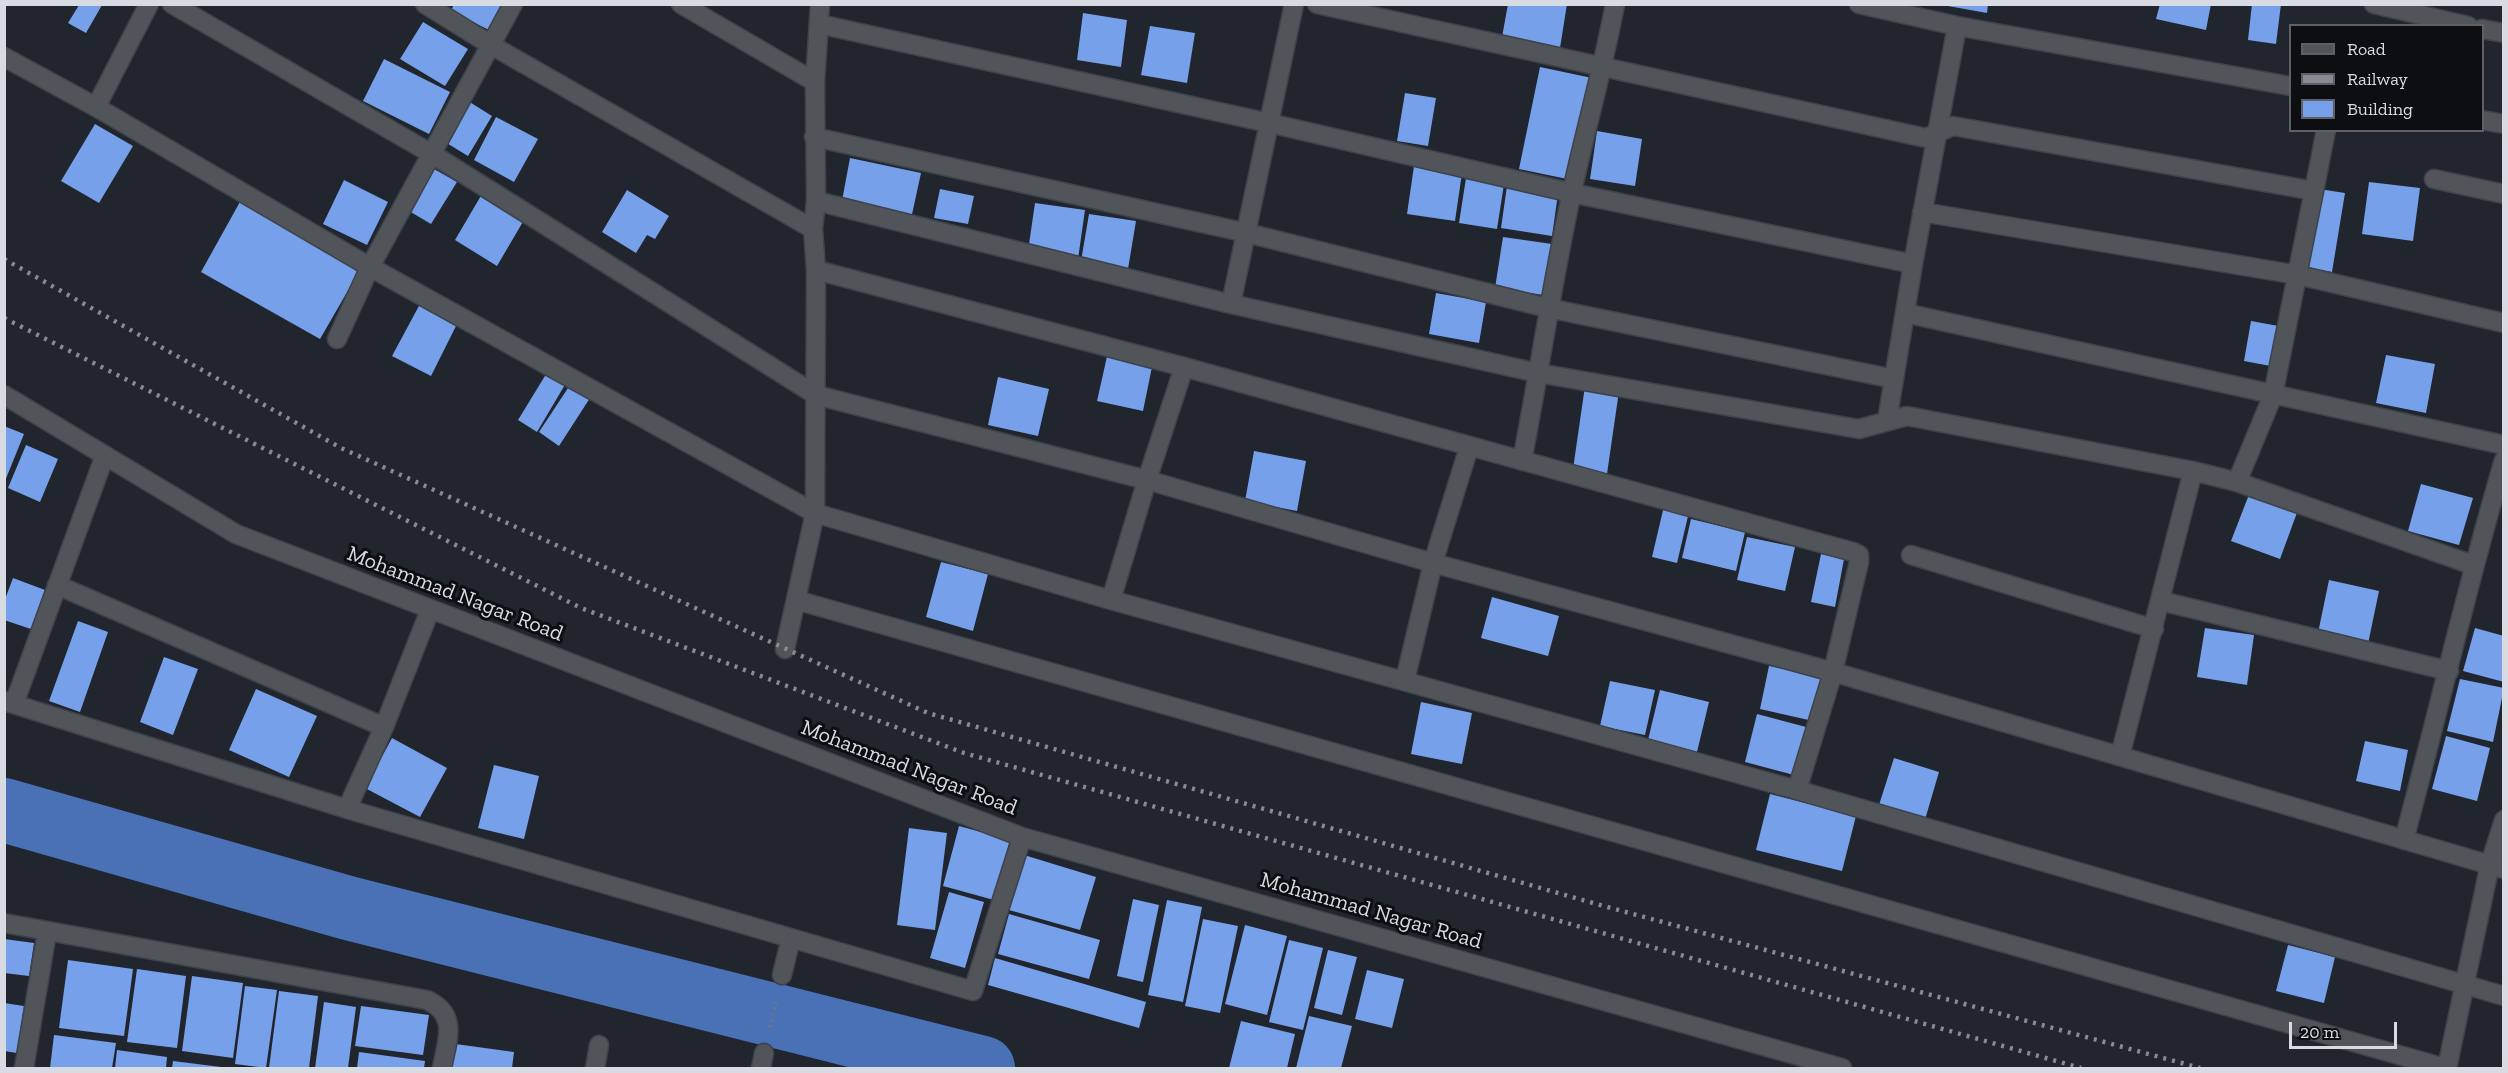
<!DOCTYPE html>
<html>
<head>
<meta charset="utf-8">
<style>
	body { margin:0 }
	#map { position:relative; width:2508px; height:1073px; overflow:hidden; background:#20252e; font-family:"Zilla Slab",serif }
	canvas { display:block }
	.frame { position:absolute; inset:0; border:6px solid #d8dbe1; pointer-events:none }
	.legend { position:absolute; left:2289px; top:24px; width:195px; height:108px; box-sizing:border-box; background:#0c0e12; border:2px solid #5e6065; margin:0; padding:8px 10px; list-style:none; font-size:18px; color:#d8dbe1 }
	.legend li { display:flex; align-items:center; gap:12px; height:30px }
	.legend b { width:30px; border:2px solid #5e6065 }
	.scale { position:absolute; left:2289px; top:1022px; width:108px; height:27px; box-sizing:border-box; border:3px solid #d8dbe1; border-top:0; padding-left:8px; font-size:18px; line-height:21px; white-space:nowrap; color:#d8dbe1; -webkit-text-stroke:4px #0c0e12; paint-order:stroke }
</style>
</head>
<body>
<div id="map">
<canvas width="2508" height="1073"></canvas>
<div class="frame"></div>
<ul class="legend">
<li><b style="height:8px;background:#515458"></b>Road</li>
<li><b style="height:8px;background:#888b93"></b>Railway</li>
<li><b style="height:16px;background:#77a0ea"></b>Building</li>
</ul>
<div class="scale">20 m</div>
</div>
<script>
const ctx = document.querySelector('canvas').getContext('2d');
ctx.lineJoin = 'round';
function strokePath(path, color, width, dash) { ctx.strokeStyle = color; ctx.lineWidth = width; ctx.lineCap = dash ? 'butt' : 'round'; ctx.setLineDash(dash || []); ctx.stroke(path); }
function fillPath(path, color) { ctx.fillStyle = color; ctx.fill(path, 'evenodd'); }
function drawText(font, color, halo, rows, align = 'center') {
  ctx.font = font + ' "Zilla Slab",serif'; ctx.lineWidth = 6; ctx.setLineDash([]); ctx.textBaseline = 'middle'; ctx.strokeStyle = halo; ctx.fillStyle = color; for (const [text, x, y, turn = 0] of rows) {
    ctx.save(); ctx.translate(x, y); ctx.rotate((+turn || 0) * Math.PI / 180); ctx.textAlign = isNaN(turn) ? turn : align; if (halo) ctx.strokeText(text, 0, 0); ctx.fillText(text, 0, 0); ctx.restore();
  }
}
const river = new Path2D(`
	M 4,810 L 348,908 L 983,1068`);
const building = new Path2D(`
	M 454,4 L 507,4 L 493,32 L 451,11 Z
	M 1508,4 L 1567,4 L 1560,48 L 1502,37 Z
	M 1937,4 L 1988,4 L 1987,13 Z
	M 2160,4 L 2211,4 L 2206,30 L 2156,19 Z
	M 2252,4 L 2281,4 L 2276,44 L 2248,40 Z
	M 79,5 L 102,5 L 86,33 L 68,23 Z
	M 1083,13 L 1127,20 L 1121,67 L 1077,60 Z
	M 423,22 L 468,49 L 445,86 L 400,59 Z
	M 1150,26 L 1195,33 L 1187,83 L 1141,75 Z
	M 384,59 L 450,92 L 429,134 L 363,101 Z
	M 1540,67 L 1592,78 L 1572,180 L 1519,169 Z
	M 1405,93 L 1436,98 L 1428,146 L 1397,141 Z
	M 468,101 L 492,116 L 468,156 L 445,142 Z
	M 496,117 L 538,139 L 514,182 L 474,160 Z
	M 95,124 L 133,146 L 99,203 L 61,181 Z
	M 1597,131 L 1642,139 L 1635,186 L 1590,179 Z
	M 850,158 L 921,173 L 911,219 L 841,206 Z
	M 1414,166 L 1462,173 L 1455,221 L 1407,214 Z
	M 434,169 L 457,182 L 431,224 L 409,211 Z
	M 1466,178 L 1504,184 L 1497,229 L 1459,223 Z
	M 344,180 L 388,202 L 367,245 L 323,224 Z
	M 2369,182 L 2420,188 L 2413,241 L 2362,234 Z
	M 1507,186 L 1558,194 L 1552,236 L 1501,228 Z
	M 940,189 L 974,196 L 968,224 L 934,218 Z
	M 2319,189 L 2345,193 L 2332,272 L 2306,268 Z
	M 627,190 L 669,216 L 655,239 L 647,235 L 636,253 L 602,232 Z
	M 482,194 L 524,220 L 497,266 L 455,240 Z
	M 241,200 L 361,268 L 320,339 L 201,272 Z
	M 1035,203 L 1085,210 L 1078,259 L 1028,251 Z
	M 1089,214 L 1136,221 L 1128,269 L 1081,261 Z
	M 1503,237 L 1552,244 L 1544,295 L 1495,288 Z
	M 1436,293 L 1486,302 L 1479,343 L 1429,334 Z
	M 420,304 L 457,324 L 431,376 L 392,356 Z
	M 2251,321 L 2284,327 L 2276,367 L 2244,361 Z
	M 1108,352 L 1153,362 L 1143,411 L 1097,401 Z
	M 2386,355 L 2435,364 L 2426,413 L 2376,403 Z
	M 548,371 L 566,383 L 537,432 L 518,420 Z
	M 998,377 L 1049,389 L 1038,436 L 988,425 Z
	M 570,385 L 590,398 L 559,446 L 539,432 Z
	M 1585,386 L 1619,391 L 1607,474 L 1573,469 Z
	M 4,426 L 24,434 L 5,481 L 4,481 Z
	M 26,445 L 58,459 L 40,502 L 8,488 Z
	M 1254,451 L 1306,461 L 1297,511 L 1245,501 Z
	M 2421,484 L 2473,498 L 2459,545 L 2408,531 Z
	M 2250,492 L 2298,510 L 2280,559 L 2231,541 Z
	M 1664,506 L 1689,512 L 1677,563 L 1652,557 Z
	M 1691,519 L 1745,532 L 1736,571 L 1682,558 Z
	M 1747,537 L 1795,547 L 1785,591 L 1737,580 Z
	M 1821,554 L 1844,559 L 1835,607 L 1811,602 Z
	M 941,562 L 988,574 L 973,631 L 926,617 Z
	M 13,578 L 45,590 L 31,629 L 4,620 L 4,602 Z
	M 2329,580 L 2379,591 L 2368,644 L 2318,633 Z
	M 1492,597 L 1559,616 L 1548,656 L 1481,638 Z
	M 78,621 L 108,632 L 80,712 L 49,701 Z
	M 2205,628 L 2254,635 L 2247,685 L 2197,677 Z
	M 2475,628 L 2504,636 L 2504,682 L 2463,671 Z
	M 164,657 L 198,669 L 173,735 L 140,722 Z
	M 1769,666 L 1823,677 L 1813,721 L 1760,709 Z
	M 2460,679 L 2504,688 L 2493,742 L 2447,731 Z
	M 1610,681 L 1655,690 L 1645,735 L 1600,726 Z
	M 256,689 L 317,716 L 289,777 L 229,750 Z
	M 1660,690 L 1709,702 L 1697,752 L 1648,740 Z
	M 1421,702 L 1472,713 L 1462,764 L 1411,754 Z
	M 1757,714 L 1806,727 L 1794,775 L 1745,762 Z
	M 2446,736 L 2490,748 L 2477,801 L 2432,789 Z
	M 392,738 L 447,768 L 420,817 L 365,788 Z
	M 2365,741 L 2408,750 L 2400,791 L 2356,781 Z
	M 1894,758 L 1939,772 L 1924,823 L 1878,808 Z
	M 494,765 L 539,776 L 524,839 L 478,828 Z
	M 1770,794 L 1856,816 L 1842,871 L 1756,850 Z
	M 959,826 L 1010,840 L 994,900 L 943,886 Z
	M 909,828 L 947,833 L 935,930 L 897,925 Z
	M 1024,855 L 1096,877 L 1080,930 L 1009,910 Z
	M 949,892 L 984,902 L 965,968 L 930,958 Z
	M 1133,899 L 1159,905 L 1143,982 L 1117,976 Z
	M 1167,900 L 1202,907 L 1183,1002 L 1148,995 Z
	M 1009,914 L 1100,940 L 1089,979 L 998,954 Z
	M 1203,919 L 1238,926 L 1220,1013 L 1185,1006 Z
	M 1245,925 L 1287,936 L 1267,1015 L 1225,1004 Z
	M 4,939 L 34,943 L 29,976 L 4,973 Z
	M 1289,940 L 1323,948 L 1303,1030 L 1269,1022 Z
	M 2288,945 L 2335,957 L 2324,1003 L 2276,991 Z
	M 1328,950 L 1357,957 L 1342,1015 L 1314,1008 Z
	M 995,958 L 1146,1002 L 1139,1028 L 988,985 Z
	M 68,960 L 133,969 L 124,1036 L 59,1028 Z
	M 137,969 L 186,976 L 177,1048 L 127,1042 Z
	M 1367,970 L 1404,979 L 1392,1028 L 1355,1019 Z
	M 192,976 L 243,983 L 233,1058 L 182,1051 Z
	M 245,986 L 277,990 L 266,1068 L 235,1064 Z
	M 279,991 L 318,996 L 309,1068 L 269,1068 Z
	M 324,1002 L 356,1007 L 348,1068 L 315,1068 Z
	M 4,1003 L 24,1006 L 17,1053 L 4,1051 Z
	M 361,1006 L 429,1015 L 423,1055 L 355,1046 Z
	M 1309,1016 L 1352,1026 L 1341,1068 L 1296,1068 Z
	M 1241,1021 L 1295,1034 L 1287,1068 L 1229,1068 Z
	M 54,1035 L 116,1043 L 112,1068 L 50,1068 Z
	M 448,1043 L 514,1052 L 512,1068 L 444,1068 Z
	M 117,1050 L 167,1057 L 166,1068 L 115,1068 Z
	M 359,1052 L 425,1061 L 424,1068 L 357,1068 Z
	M 173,1061 L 221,1067 L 221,1068 L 172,1068 Z`);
const path = new Path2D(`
	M 770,1027 L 777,999`);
const street = new Path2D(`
	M 149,4 L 96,107 L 370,267 L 513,4
	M 172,4 L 432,154 L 816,395 L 1147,480 L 1433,563 L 1833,672 L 2504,869
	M 425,4 L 491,45 L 813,229
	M 681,4 L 815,82
	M 1317,4 L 1926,138 L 1953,126 L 2314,191 L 2273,395 L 2237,482
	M 1859,4 L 1957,26 L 2290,86
	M 2374,4 L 2468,26
	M 819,24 L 1269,123 L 1572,193 L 1913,264
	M 2482,29 L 2504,33
	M 4,57 L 96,107
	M 2482,120 L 2504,124
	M 814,137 L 1247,233 L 1548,308 L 1894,379
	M 2434,179 L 2504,194
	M 2314,191 L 2326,130
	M 816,201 L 1231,304 L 1538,373 L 1859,429 L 1907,416 L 2193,471 L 2237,482 L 2473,565
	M 1922,212 L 2298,275 L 2504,323
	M 816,270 L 1184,367 L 1853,552 L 1859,555 L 1859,562 L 1833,672 L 1797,790
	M 1231,304 L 1294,4
	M 1905,313 L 2504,445
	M 337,339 L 370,267 L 815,513 L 1111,600 L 1797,790 L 2504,996
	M 4,395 L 236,534 L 1022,837 L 1842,1068
	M 1887,421 L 1913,264 L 1957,26
	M 1522,461 C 1539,373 1552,284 1571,196 C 1585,132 1603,69 1615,4
	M 1911,555 L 2154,629
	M 57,585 L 384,727
	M 796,600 L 2445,1068
	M 1111,600 L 1147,480 L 1184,367
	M 2161,601 L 2449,671
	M 785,649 L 815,513 L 816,270 L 813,229 L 816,201 L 815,82 L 820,4
	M 1405,680 L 1433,563 L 1469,447
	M 4,701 L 347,809 L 973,991 L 1022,837
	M 14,704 L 105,455
	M 2120,756 L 2193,471
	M 347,809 L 384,727 L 430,610
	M 2404,840 C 2438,713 2467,585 2504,460
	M 4,923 L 427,1000 C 459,1015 447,1040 442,1068
	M 782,975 L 791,938
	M 24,1068 L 47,932
	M 595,1068 L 599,1045
	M 761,1068 L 764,1053
	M 2447,1068 L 2490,864 L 2504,820`);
const rail = new Path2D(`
	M 4,259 L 341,448 L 928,713 L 1600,905 L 2200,1068
	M 4,318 L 581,608 L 964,753 L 2081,1068`);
const streetNames = [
	["Mohammad Nagar Road",455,594,21],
	["Mohammad Nagar Road",909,768,21],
	["Mohammad Nagar Road",1371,911,16]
];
strokePath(river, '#4a70b6', 64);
fillPath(building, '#77a0ea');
strokePath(street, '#3d424b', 21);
strokePath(path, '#73777f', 4, [1.5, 4.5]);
strokePath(street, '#515458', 18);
strokePath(rail, '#888b93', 4.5, [3, 6]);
drawText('22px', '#d8dbe1', '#0c0e12', streetNames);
</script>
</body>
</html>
